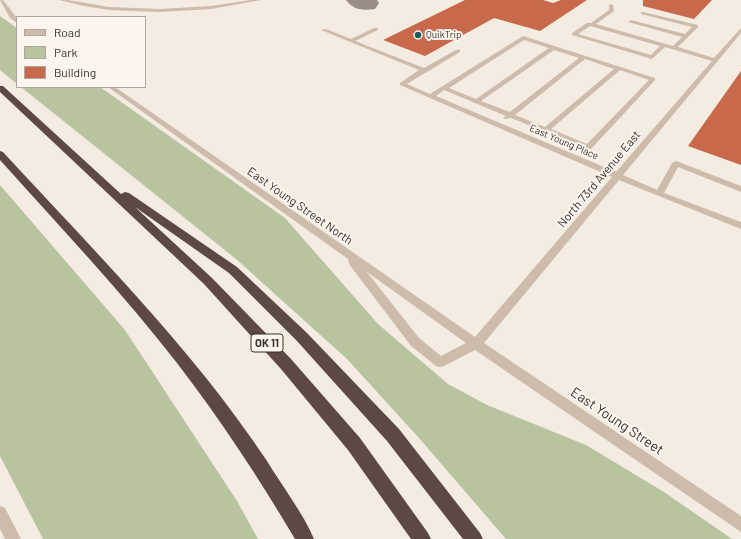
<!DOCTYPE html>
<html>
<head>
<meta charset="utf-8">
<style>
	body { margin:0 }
	#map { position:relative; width:741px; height:539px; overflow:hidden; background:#f4ebe1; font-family:Barlow,sans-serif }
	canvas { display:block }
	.legend { position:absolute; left:16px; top:16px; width:130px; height:72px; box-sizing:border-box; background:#fbf5ee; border:1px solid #aea6a0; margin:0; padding:5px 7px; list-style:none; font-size:12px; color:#3b302b }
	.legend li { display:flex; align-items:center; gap:8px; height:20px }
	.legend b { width:20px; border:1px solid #aea6a0 }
</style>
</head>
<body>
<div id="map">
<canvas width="741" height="539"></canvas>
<ul class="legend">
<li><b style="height:5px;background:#cdbbac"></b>Road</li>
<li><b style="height:11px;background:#b8c4a0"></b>Park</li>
<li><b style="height:11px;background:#c8694b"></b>Building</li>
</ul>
</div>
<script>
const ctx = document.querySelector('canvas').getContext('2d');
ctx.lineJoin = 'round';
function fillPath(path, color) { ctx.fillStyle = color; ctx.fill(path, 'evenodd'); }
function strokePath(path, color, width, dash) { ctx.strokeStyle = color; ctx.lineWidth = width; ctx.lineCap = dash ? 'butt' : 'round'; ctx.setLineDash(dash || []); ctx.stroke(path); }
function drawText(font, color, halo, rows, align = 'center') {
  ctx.font = font + ' Barlow,sans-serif'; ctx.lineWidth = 4; ctx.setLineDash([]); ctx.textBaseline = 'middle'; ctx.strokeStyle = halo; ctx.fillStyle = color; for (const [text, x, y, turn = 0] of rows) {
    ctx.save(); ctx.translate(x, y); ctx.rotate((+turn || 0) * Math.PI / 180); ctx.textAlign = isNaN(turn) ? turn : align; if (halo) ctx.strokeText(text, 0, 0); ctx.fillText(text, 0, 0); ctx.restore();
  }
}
const green = new Path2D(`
	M 0,16 L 17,28 L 17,84 L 0,70 Z
	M 21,87 L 100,87 L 285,218 L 378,324 L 448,384 L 487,405 L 586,445 L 664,492 L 732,539 L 506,539 L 419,438 L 347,359 L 236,259 Z
	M 0,185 L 125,330 L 237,501 L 258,539 L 43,539 L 0,456 Z`);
const taxiway = new Path2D(`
	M 346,0 L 377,0 L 379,3 L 375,9 C 364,11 353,10 346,0 Z`);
const building = new Path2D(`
	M 465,0 L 543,0 L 553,3 L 561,0 L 587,0 L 540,31 L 494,18 L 425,56 L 383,40 Z
	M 643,0 L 712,0 L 694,19 L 643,6 Z
	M 741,71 L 741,165 L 688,146 Z`);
const minor = new Path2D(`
	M 0,0 L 3,0 L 17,18 L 17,23 L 10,18 Z
	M 59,0 L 68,0 L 109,7 L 160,9 L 211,6 L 251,0 L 261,0 L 211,9 L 160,12 L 109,10 L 84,6 Z
	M 611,4 L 613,5 L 614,11 L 596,24 L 673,46 L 682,37 L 628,22 L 631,20 L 685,34 L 692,27 L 641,14 L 641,12 L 643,12 L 698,25 L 698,27 L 678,47 L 714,58 L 741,28 L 741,33 L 623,175 L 657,190 L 672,163 L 676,161 L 741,186 L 741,192 L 678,167 L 664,193 L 741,222 L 741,229 L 619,180 L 484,343 L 741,516 L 741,532 L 475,350 L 444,366 L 440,367 L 436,366 L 411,346 L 349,264 L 348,259 L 108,87 L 115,87 L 475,337 L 612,177 L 400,85 L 400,83 L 419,70 L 321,30 L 326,29 L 351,39 L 374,28 L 378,28 L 378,30 L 355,41 L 424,68 L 456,50 L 460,50 L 460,52 L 407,84 L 430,94 L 523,36 L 655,78 L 655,80 L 591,149 L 588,149 L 511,118 L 505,119 L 503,118 L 506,116 L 444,90 L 436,96 L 616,172 L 712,61 L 665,47 L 652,59 L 572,35 L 572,33 L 587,23 L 591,23 L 609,10 L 609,5 ZM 590,26 L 660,46 L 651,55 L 578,34 ZM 524,40 L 549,48 L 476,99 L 449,88 ZM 554,50 L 579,58 L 510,112 L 481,101 ZM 585,59 L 614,69 L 545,127 L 515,115 ZM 620,70 L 649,80 L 587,144 L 551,129 ZM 367,272 L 466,343 L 441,356 L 419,338 Z
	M 0,506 L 5,508 L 21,539 L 5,539 L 0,529 Z`);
const highway = new Path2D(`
	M 0,86 L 3,86 L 121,194 L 125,192 L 129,193 L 237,267 L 307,333 L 399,429 L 480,533 L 483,539 L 463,539 L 387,441 L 297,341 L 229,273 L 135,207 L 212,278 L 291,359 L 360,438 L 428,533 L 431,539 L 411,539 L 348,450 L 281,369 L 204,284 L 0,92 Z
	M 0,151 L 3,152 C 95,252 192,348 267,461 C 282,486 303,513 314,539 L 295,539 C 259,478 220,419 177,363 C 122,292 60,227 0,160 Z`);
const markers = [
	[418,35,4,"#1f5a5e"]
];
const farPoinames = [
	["QuikTrip",426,35]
];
const farStreetnames = [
	["East Young Place",564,142,23]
];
const shields = [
	[267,343,32]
];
const shieldNames = [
	["OK 11",267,343]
];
const streetNames = [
	["North 73rd Avenue East",599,179,-50],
	["East Young Street North",300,206,35]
];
const nearStreetnames = [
	["East Young Street",617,421,34]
];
fillPath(green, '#b8c4a0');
fillPath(taxiway, '#988e86');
fillPath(building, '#c8694b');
fillPath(minor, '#cdbbac');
fillPath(highway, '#5c4a42');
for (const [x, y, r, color] of markers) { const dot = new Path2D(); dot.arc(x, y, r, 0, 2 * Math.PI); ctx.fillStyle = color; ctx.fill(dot); strokePath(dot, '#fbf5ee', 1.5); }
drawText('10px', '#3b302b', '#fbf5ee', farPoinames, 'left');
drawText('10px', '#3b302b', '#fbf5ee', farStreetnames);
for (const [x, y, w] of shields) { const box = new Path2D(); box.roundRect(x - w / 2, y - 9, w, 18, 3); ctx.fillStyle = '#fbf5ee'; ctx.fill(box); strokePath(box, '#3b302b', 1); }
drawText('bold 11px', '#3b302b', null, shieldNames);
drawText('12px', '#3b302b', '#fbf5ee', streetNames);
drawText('14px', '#3b302b', '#fbf5ee', nearStreetnames);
</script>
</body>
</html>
